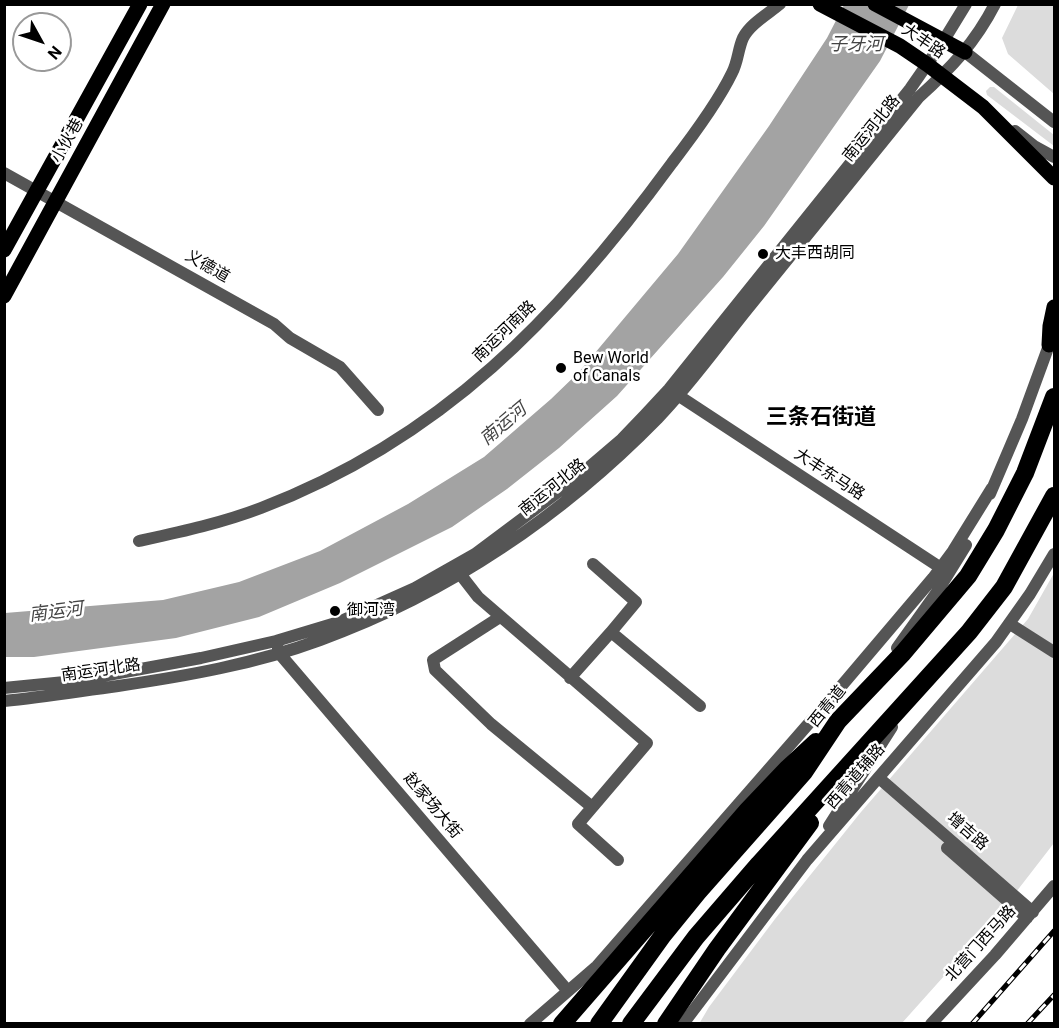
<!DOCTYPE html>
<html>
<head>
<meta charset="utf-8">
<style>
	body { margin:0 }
	#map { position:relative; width:1059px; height:1028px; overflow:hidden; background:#fff; font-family:Roboto,sans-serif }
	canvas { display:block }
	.frame { position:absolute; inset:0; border:6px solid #000; pointer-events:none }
	.north { position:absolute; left:12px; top:12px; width:60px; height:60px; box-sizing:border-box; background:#fff; border:2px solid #999; border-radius:50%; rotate:130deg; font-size:16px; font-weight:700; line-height:24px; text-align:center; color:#000 }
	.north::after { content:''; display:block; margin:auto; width:21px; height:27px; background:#000; clip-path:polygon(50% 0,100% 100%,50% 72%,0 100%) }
</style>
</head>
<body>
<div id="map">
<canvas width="1059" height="1028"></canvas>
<div class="frame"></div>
<div class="north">N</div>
</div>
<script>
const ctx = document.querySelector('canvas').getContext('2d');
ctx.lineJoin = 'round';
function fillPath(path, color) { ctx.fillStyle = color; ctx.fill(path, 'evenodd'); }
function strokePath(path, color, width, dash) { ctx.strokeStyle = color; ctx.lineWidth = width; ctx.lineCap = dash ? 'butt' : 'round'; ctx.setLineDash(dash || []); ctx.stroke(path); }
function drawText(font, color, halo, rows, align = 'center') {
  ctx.font = font + ' Roboto,"Noto Sans SC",sans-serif'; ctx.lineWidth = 5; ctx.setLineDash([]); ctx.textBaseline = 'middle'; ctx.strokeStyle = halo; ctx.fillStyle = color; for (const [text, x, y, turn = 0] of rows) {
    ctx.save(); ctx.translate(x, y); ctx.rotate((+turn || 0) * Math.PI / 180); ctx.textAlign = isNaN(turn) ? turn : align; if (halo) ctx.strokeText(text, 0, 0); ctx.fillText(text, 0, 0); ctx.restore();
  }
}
const green = new Path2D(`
	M 1018,5 L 1054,5 L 1054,94 L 1008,54 L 1002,38 Z
	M 990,87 L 994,87 L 1054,135 L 1054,146 L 987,95 L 986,91 Z
	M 1054,573 L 1054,843 L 996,918 L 902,1023 L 699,1024 L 709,1007 L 775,919 L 861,812 L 1028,619 Z`);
const water = new Path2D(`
	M 844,5 L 909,5 L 880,61 L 764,226 L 723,277 L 617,396 L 559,448 L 507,489 L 452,527 L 340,583 L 259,617 L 176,638 L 34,657 L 5,657 L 5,613 L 163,600 L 239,582 L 320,551 L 408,504 L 484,457 L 551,399 L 579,372 L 678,254 L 769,126 L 827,38 Z`);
const minor = new Path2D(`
	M 965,52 L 1054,122
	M 1015,131 L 1034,146 L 1054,157
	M 4,173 L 274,324 L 290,338 L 340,367 L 378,410
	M 673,392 L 941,568
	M 990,494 L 1022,419 L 1052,337
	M 139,541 C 180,532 222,523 261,508 C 442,439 560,316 672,163 C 692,137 718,102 732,73 C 738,62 738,49 743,38 C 750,24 768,14 780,4
	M 593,564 L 636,602 L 611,632
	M 457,570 L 478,597 L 647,743 L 578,824 L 618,860
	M 500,617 L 433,660 L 435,670 L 491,724 L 592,807
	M 1010,624 L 1054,652
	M 278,648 L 279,653 L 567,990
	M 897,648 L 937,592 L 966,545
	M 570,678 L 611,632 L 700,706
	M 4,688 L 75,681 L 201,658 L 276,641 L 339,622 L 415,588 L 475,554 L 574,480 L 622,439 L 645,415 L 669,389 L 910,89 L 944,40 L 966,4
	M 4,701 C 43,697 80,691 118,686 C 186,676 255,664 320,640 C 448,594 563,515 658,418 C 691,384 719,344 749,307 C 806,237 863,167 919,97 C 951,68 975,43 995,4
	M 879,778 L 1033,912
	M 829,826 L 892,727
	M 947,848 L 1027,918
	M 530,1024 L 597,966 L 838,690 L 933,578 L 953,551 L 992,488
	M 683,1024 L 807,860 L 996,642 L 1030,594 L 1054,554
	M 931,1024 L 995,955 L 1054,886`);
const major = new Path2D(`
	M 820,4 L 900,46 L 928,65 L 983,107 L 1054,178
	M 875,4 L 965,52
	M 4,250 L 140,4
	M 4,296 L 163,4
	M 1049,345 L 1050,326 L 1054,307`);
const highway = new Path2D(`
	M 562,1024 L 748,810 L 788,768 L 816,742
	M 599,1024 L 663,935 L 698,892 L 804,772 L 838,721 L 903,653 L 968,576 L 996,530 L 1025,473 L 1054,397
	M 631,1024 L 696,937 L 759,864 L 969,632 L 1004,587 L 1054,496
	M 666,1024 L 717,949 L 810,823`);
const rail = new Path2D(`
	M 972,1024 L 1054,931
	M 1027,1024 L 1054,995`);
const markers = [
	[763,254,6,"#000"],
	[561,368,6,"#000"],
	[335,611,6,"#000"]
];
const streetNames = [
	["大丰路",923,42,34],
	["南运河北路",872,129,-51],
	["小伙巷",68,141,-61],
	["义德道",207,267,30],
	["南运河南路",505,332,-44],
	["大丰东马路",829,475,33],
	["南运河北路",553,488,-39],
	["南运河北路",101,671,-8],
	["西青道",828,707,-51],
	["西青道辅路",856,777,-49],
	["赵家场大街",432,806,50],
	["增吉路",967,832,41],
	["北营门西马路",981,944,-48]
];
const poiNames = [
	["大丰西胡同",775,254],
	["Bew World",573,359],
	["of Canals",573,377],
	["御河湾",347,611]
];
const waterNames = [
	["子牙河",856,45],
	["南运河",504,425,-40],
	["南运河",56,613,-7]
];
const districtNames = [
	["三条石街道",821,418]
];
fillPath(green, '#dcdcdc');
fillPath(water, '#a3a3a3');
strokePath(minor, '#555', 12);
strokePath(major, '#000', 15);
strokePath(highway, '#000', 18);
strokePath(rail, '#000', 5);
strokePath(rail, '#fff', 3, [9]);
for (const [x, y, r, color] of markers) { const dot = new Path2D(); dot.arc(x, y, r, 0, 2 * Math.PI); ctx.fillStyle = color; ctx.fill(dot); strokePath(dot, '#fff', 2); }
drawText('16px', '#000', '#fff', streetNames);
drawText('16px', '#000', '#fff', poiNames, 'left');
drawText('italic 18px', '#444', '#fff', waterNames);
drawText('bold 22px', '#000', '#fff', districtNames);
</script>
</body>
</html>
